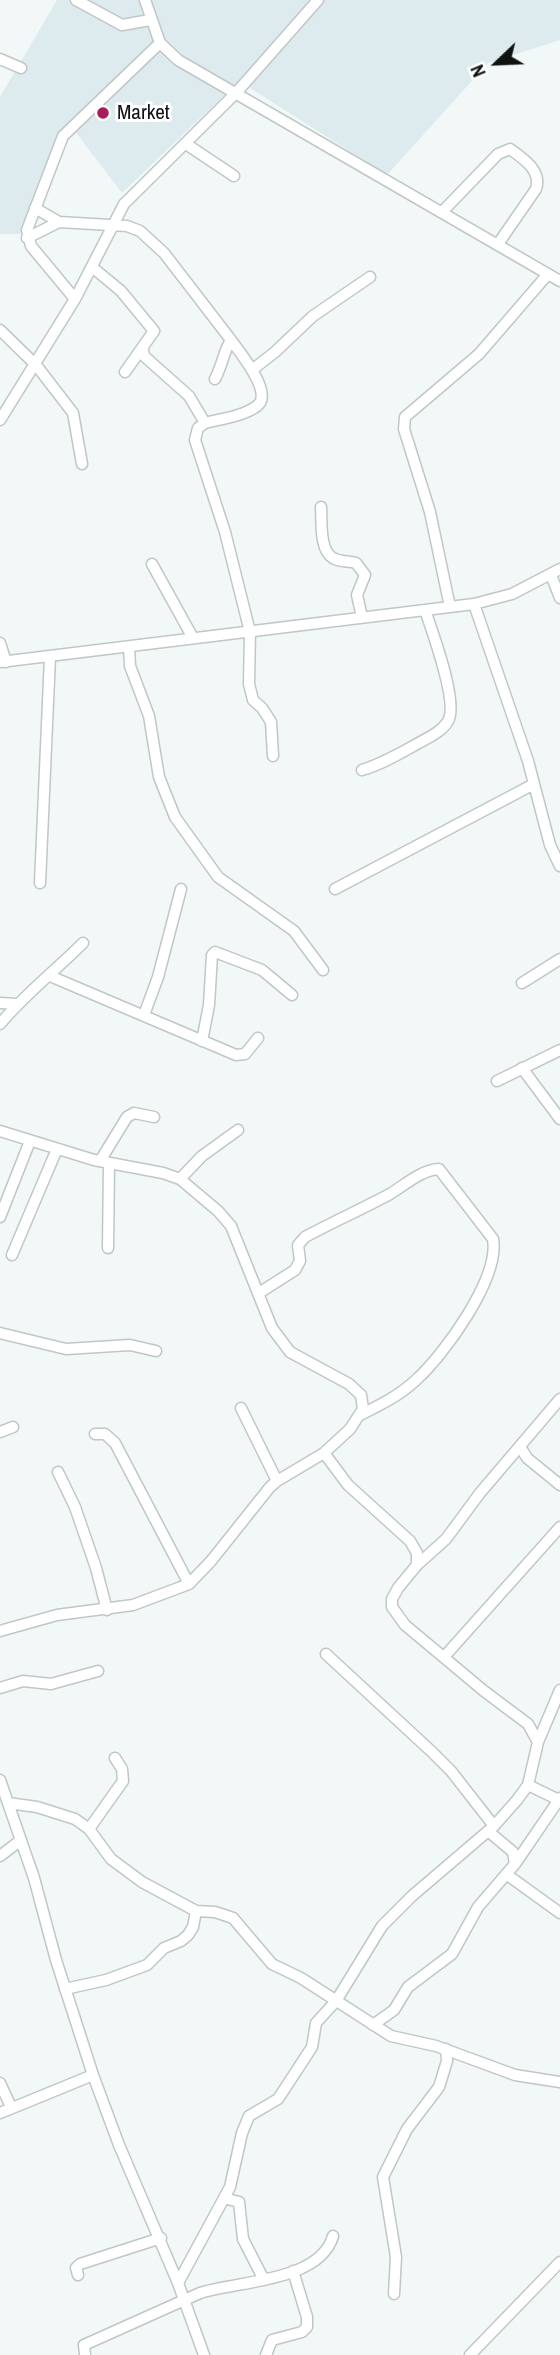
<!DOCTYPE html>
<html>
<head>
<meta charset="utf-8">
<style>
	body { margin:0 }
	#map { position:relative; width:560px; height:2355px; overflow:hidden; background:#f2f7f8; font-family:"Archivo Narrow",sans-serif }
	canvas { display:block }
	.north { position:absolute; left:462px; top:28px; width:70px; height:70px; -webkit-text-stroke:5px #fff; paint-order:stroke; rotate:247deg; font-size:19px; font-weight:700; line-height:28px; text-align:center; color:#101212 }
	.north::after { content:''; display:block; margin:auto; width:24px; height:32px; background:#101212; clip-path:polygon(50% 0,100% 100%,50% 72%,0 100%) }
</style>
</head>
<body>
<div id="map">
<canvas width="560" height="2355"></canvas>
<div class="north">N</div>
</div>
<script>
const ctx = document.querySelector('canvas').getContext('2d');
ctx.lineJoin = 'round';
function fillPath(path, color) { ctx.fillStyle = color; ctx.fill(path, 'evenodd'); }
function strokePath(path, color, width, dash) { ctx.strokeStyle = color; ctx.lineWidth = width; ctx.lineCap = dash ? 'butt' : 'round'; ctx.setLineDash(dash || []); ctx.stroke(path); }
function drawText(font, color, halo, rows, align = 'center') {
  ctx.font = font + ' "Archivo Narrow",sans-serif'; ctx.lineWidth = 6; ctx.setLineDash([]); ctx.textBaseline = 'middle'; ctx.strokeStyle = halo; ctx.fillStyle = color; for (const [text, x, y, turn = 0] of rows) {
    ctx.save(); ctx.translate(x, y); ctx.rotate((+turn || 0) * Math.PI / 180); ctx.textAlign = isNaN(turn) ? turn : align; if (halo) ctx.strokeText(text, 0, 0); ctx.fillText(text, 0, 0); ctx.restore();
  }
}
const built = new Path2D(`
	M 57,0 L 560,0 L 560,40 L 488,63 L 387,175 L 239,81 L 122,193 L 74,130 L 21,234 L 0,234 L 0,97 Z`);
const minor = new Path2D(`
	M 76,0 L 122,25 L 150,20
	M 145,0 L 160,43 L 178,60 L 560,281
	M 0,59 L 21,68
	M 186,144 L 234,176
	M 35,208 L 59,222 L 127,226 L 140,231 L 164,253 L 231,340 C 223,353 222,366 215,379
	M 442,212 L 498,154 L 510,149 C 524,159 542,171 536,189 L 498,244
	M 27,238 L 59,222
	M 92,267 L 121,291 L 154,331 L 125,372
	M 75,299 L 31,246 L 27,230 L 63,136 L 160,43
	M 0,330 L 36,365 L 73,413 L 82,464
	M 231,340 C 240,353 274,393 257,406 C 244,416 221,419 205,423 L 198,428 L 195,440 L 225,532 L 250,632 L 249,684 L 253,700 L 262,708 L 271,722 L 273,756
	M 143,350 L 144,356 L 189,396 L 205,423
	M 252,370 L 275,352 L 313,316 L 370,277
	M 0,420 L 75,299 L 124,204 L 236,93 L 318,0
	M 321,507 C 322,521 319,550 333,558 C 339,562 349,561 356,563 L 365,575 L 357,595 L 362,617
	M 152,564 L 193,638
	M 551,575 L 560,598
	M 474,604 L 528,761 L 550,845 L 560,866
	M 450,607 L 430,512 L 404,429 L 405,417 L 479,354 L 548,274
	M 0,643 L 6,662
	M 129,647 L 130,666 L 149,716 L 159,777 L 175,817 L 218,877 L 294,931 L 323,970
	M 0,662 L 474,604 L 512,594 L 560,569
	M 362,770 C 382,764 399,754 417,744 C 427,738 442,732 448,721 C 459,703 432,631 425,610
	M 40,883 L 50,657
	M 335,889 L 534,784
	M 50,976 L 236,1055 L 245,1054 L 258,1038
	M 522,983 L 560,959
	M 0,1003 L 17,1004
	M 144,1015 L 158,977 L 181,889
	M 0,1024 C 25,994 56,970 83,943
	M 202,1041 L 209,1005 L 212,955 L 215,952 L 262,970 L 292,995
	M 522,1068 L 560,1119
	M 497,1081 L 560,1050
	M 0,1131 L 94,1160 L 163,1173 L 180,1179 L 218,1211 L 231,1226 L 272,1328 L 290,1352 L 349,1384 L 361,1395 L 363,1409 L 350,1429 L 324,1453 L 277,1481 L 270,1487 L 211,1561 L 189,1584 L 133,1605 L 57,1615 L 0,1631
	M 100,1161 L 127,1117 L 134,1113 L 154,1117
	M 180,1179 L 202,1156 L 238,1130
	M 0,1217 L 30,1141
	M 108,1248 L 109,1163
	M 12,1255 L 57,1149
	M 259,1293 L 295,1270 L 300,1261 L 298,1245 L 305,1237 C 333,1222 362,1209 390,1194 C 405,1185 421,1170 439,1169 L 493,1239 C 500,1278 444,1355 416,1380 C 399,1396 380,1405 360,1415
	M 0,1333 L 66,1349 L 130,1345 L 156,1351
	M 241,1408 L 277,1481
	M 0,1432 L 13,1427
	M 95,1434 L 105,1434 L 115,1443 L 189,1584
	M 521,1448 L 527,1458 L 560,1485
	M 324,1453 L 348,1485 L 410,1541 L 417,1553 L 417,1565
	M 58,1472 L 75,1507 L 96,1568 L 107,1610
	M 326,1654 L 432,1752 L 451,1771 L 494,1826
	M 444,1657 L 560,1527
	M 0,1688 L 23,1681 L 51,1684 L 98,1671
	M 538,1742 L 528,1724 L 484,1691 L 405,1625 L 392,1607 L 392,1599 L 398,1588 L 417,1565 L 446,1539 L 480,1493 L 560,1399
	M 0,1780 L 34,1878 L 56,1960 L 93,2075 L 119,2145 L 178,2283 L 204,2355
	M 528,1785 L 559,1800
	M 8,1803 L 37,1807 L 75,1819 L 89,1829 L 111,1859 L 142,1882 L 196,1911 L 215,1912 L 233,1918 L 272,1964 L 301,1978 L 391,2036 L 436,2046 L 515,2075 L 560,2082
	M 89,1829 L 123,1781 L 122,1769 L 115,1758
	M 488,1831 L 513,1852 L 515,1864
	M 0,1856 L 21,1840
	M 506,1874 L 560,1913
	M 65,1989 L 106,1980 L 147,1965 L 164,1948 L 181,1941 L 188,1935 L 193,1927 L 196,1911
	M 373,2025 L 394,2010 L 408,1987 L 452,1954 L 478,1907 L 515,1864 L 560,1798
	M 0,2083 L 11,2107
	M 0,2113 L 93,2075
	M 224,2198 L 239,2202 L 243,2239 L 264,2280
	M 78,2275 L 76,2268 L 80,2264 L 161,2238
	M 178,2283 L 230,2187 L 242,2133 L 249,2116 L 278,2099 L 312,2047 L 316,2023 L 336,2001 L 382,1926 L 412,1896 L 494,1826 L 517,1800 L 528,1785 L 538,1742 L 560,1690
	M 394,2294 L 396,2257 L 383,2177 L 407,2129 L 439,2087 L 447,2061 L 446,2049
	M 85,2355 L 84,2345 L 200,2293 C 237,2281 320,2282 333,2236
	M 266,2355 L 272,2340 L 302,2332 L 307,2327 L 307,2317 L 293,2271
	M 470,2355 L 560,2262`);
const markers = [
	[103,113,7,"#a91b5b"]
];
const poiNames = [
	["Market",117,113]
];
fillPath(built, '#ddebee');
strokePath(minor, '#c1c6c7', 13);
strokePath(minor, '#fff', 10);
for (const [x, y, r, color] of markers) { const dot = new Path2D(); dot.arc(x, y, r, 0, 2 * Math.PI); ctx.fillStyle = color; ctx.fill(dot); strokePath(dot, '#fff', 2.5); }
drawText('21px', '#101212', '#fff', poiNames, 'left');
</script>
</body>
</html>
